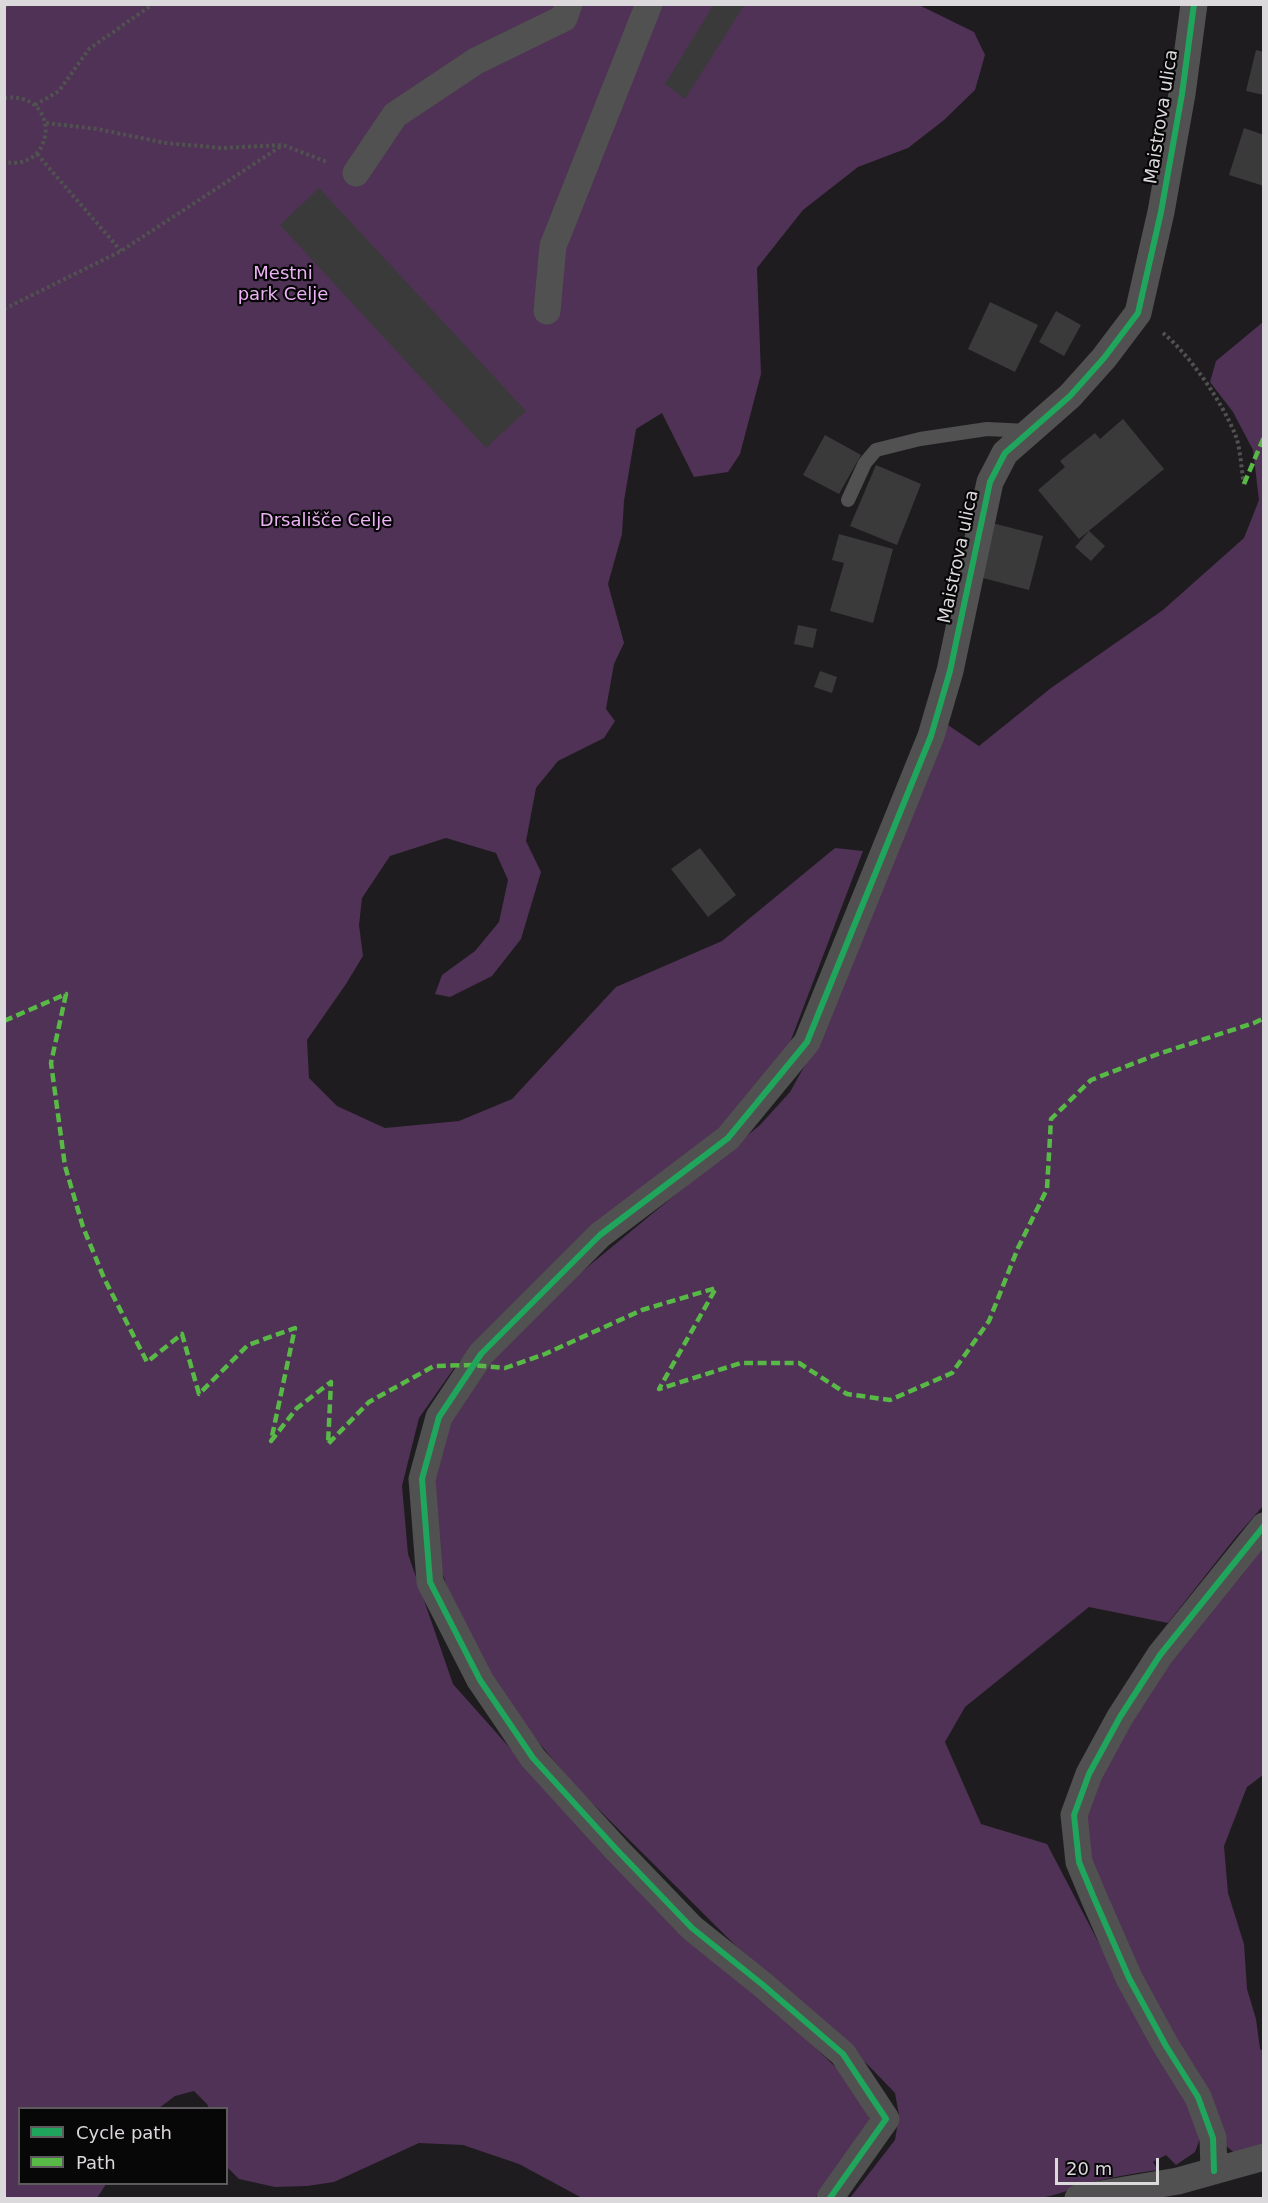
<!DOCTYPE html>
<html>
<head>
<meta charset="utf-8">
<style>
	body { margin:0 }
	#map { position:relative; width:1268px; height:2203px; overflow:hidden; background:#1e1c1f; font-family:"DejaVu Sans",sans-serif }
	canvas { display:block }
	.frame { position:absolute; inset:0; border:6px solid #dcd9dc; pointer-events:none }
	.legend { position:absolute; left:18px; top:2107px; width:210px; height:78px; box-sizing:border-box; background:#080708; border:2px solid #5d5b5d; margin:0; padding:8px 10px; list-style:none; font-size:18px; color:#dcd9dc }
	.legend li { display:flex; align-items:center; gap:12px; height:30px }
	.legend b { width:30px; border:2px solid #5d5b5d }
	.scale { position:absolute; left:1055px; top:2158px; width:104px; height:27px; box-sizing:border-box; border:3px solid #dcd9dc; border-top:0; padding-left:8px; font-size:18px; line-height:21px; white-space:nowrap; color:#dcd9dc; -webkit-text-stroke:4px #080708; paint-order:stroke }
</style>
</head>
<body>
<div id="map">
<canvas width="1268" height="2203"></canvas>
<div class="frame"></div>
<ul class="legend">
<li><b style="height:8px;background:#20a55d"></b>Cycle path</li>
<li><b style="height:8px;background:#58b947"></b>Path</li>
</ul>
<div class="scale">20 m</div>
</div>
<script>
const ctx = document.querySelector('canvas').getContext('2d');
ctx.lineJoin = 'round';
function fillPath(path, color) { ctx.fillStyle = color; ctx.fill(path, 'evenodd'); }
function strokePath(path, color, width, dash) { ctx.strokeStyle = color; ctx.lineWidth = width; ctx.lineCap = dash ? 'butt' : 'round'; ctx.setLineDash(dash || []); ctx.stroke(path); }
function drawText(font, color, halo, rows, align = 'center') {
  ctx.font = font + ' "DejaVu Sans",sans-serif'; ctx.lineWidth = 4.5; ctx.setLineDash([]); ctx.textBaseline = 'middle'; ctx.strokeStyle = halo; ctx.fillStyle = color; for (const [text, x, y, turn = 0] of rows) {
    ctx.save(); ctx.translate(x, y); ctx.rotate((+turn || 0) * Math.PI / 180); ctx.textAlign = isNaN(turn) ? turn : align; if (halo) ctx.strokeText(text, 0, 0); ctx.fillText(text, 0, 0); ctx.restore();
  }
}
const green = new Path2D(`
	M 5,5 L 919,5 L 974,32 L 985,55 L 975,90 L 944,120 L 908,148 L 858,167 L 803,210 L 757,268 L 761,374 L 740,454 L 728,472 L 694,477 L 662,413 L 636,429 L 624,501 L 622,534 L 608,584 L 624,643 L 614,664 L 606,709 L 615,721 L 604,738 L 558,761 L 536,788 L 526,841 L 541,872 L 521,939 L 492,976 L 450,997 L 435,994 L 442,975 L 475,951 L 499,922 L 508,880 L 496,853 L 446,838 L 390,856 L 362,898 L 359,925 L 363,956 L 346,984 L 307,1040 L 309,1078 L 337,1106 L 385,1128 L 459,1121 L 512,1099 L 616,987 L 722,941 L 835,848 L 863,851 L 786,1053 L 746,1107 L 551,1269 L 457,1364 L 419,1418 L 402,1486 L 408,1554 L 453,1684 L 542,1784 L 852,2083 L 870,2120 L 815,2198 L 582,2198 L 519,2164 L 463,2145 L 419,2143 L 334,2182 L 307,2186 L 275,2187 L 239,2179 L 227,2167 L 226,2108 L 209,2108 L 207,2104 L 194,2091 L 175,2096 L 159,2108 L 20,2108 L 20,2184 L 106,2184 L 97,2198 L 5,2198 Z
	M 1263,322 L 1263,1506 L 1235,1538 L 1168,1623 L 1089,1607 L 965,1707 L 945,1742 L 981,1824 L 1047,1844 L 1135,2012 L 1155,2054 L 1195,2112 L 1201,2136 L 1195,2152 L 1176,2165 L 1166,2155 L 1153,2162 L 1158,2170 C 1135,2173 1112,2177 1089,2183 C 1072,2188 1057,2196 1039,2198 L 850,2198 L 895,2140 L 899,2115 L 895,2093 L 869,2066 L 736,1946 L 575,1786 L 503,1700 L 452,1602 L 435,1551 L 434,1463 L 448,1422 L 483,1369 L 579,1274 L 760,1125 L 790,1092 L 815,1047 L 945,723 L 979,746 L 1051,688 L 1163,610 L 1244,538 L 1259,500 L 1253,450 L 1233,412 L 1210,382 L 1216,361 Z
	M 1263,1547 L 1263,1775 L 1247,1787 L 1224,1846 L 1228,1893 L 1244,1944 L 1247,1989 L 1256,2019 L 1260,2049 L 1263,2051 L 1263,2148 L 1236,2154 L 1226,2146 L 1154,2011 L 1092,1871 L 1082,1801 L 1097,1768 L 1192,1632 Z`);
const building = new Path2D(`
	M 714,4 L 745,4 L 685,99 L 665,84 Z
	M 1256,50 L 1264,52 L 1264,95 L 1246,91 Z
	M 1244,128 L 1264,135 L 1264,186 L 1229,175 Z
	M 319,188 L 526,411 L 486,448 L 280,225 Z
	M 990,302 L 1038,325 L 1015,372 L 968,349 Z
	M 1056,311 L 1081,325 L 1064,356 L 1039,342 Z
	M 1123,419 L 1164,469 L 1079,539 L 1038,490 L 1065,467 L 1060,461 L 1095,433 L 1100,439 Z
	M 825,435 L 861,455 L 839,494 L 803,475 Z
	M 876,465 L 921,484 L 897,545 L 850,526 Z
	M 992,523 L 1043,536 L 1029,590 L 979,577 Z
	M 1089,531 L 1105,546 L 1091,561 L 1075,547 Z
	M 839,534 L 893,549 L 873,623 L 830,611 L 844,563 L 832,560 Z
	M 798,625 L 817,629 L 813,648 L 794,644 Z
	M 820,671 L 837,677 L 832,693 L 814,687 Z
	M 700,848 L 736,895 L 708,917 L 671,869 Z`);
const path = new Path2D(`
	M 4,7 L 8,4
	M 4,98 C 61,90 58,172 4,162
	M 35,105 L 59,91 L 89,49 L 153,4
	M 46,123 L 97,129 L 166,143 L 222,148 L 283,145 L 327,162
	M 37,154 L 121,251
	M 4,309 L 121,251 L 283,145
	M 1163,333 C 1190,355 1222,402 1235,434 C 1241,449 1241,469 1244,484`);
const service = new Path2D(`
	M 848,500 L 865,463 L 876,450 L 920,439 L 987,429 L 1028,431`);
const minor = new Path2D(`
	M 356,173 L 395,115 L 476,61 L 564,18 L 569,4
	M 547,311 L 553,246 L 649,4
	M 1214,2171 L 1213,2138 L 1198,2097 L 1166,2046 L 1129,1978 L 1094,1898 L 1079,1862 L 1074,1815 L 1089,1774 L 1120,1717 L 1160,1655 L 1264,1526
	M 830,2198 L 886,2119 L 843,2054 L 763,1985 L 692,1928 L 616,1849 L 533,1758 L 480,1680 L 430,1582 L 422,1479 L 439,1417 L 481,1354 L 600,1235 L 728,1138 L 807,1042 L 931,736 L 950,671 L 990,482 L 1005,453 L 1070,396 L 1104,358 L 1138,313 L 1161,212 L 1182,94 L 1194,4
	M 1078,2198 L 1178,2181 L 1264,2157`);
const quiet = new Path2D(`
	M 1244,484 L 1264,437
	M 4,1021 L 66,994 L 51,1063 L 65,1166 L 83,1227 L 104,1278 L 147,1362 L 182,1334 L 199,1394 L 248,1345 L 295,1328 L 271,1441 L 297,1408 L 331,1382 L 328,1444 L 369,1402 L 434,1366 L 473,1365 L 505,1368 L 545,1354 L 642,1310 L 716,1288 L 659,1389 L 741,1363 L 799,1363 L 847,1394 L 890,1400 L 952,1373 L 989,1321 L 1018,1248 L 1047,1189 L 1051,1119 L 1091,1080 L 1158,1054 L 1254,1023 L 1264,1018`);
const cycleway = new Path2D(`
	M 1214,2171 L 1213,2138 L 1198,2097 L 1166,2046 L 1129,1978 L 1094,1898 L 1079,1862 L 1074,1815 L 1089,1774 L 1120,1717 L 1160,1655 L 1264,1526
	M 830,2198 L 886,2119 L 843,2054 L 763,1985 L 692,1928 L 616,1849 L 533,1758 L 480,1680 L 430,1582 L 422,1479 L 439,1417 L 481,1354 L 600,1235 L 728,1138 L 807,1042 L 931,736 L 950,671 L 990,482 L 1005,453 L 1070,396 L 1104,358 L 1138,313 L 1161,212 L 1182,94 L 1194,4`);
const streetNames = [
	["Maistrova ulica",1162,117,-81],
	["Maistrova ulica",959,557,-78]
];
const parkNames = [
	["Mestni",283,274],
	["park Celje",283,295],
	["Drsališče Celje",326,521]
];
fillPath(green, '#4f3255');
fillPath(building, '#3b3a3b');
strokePath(path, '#525152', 4, [3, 3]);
strokePath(service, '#515151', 14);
strokePath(minor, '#515151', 27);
strokePath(quiet, '#58b947', 4.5, [9, 4.5]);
strokePath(cycleway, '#20a55d', 6);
drawText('18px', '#dcd9dc', '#080708', streetNames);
drawText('18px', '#ecb2f5', '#080708', parkNames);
</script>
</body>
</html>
